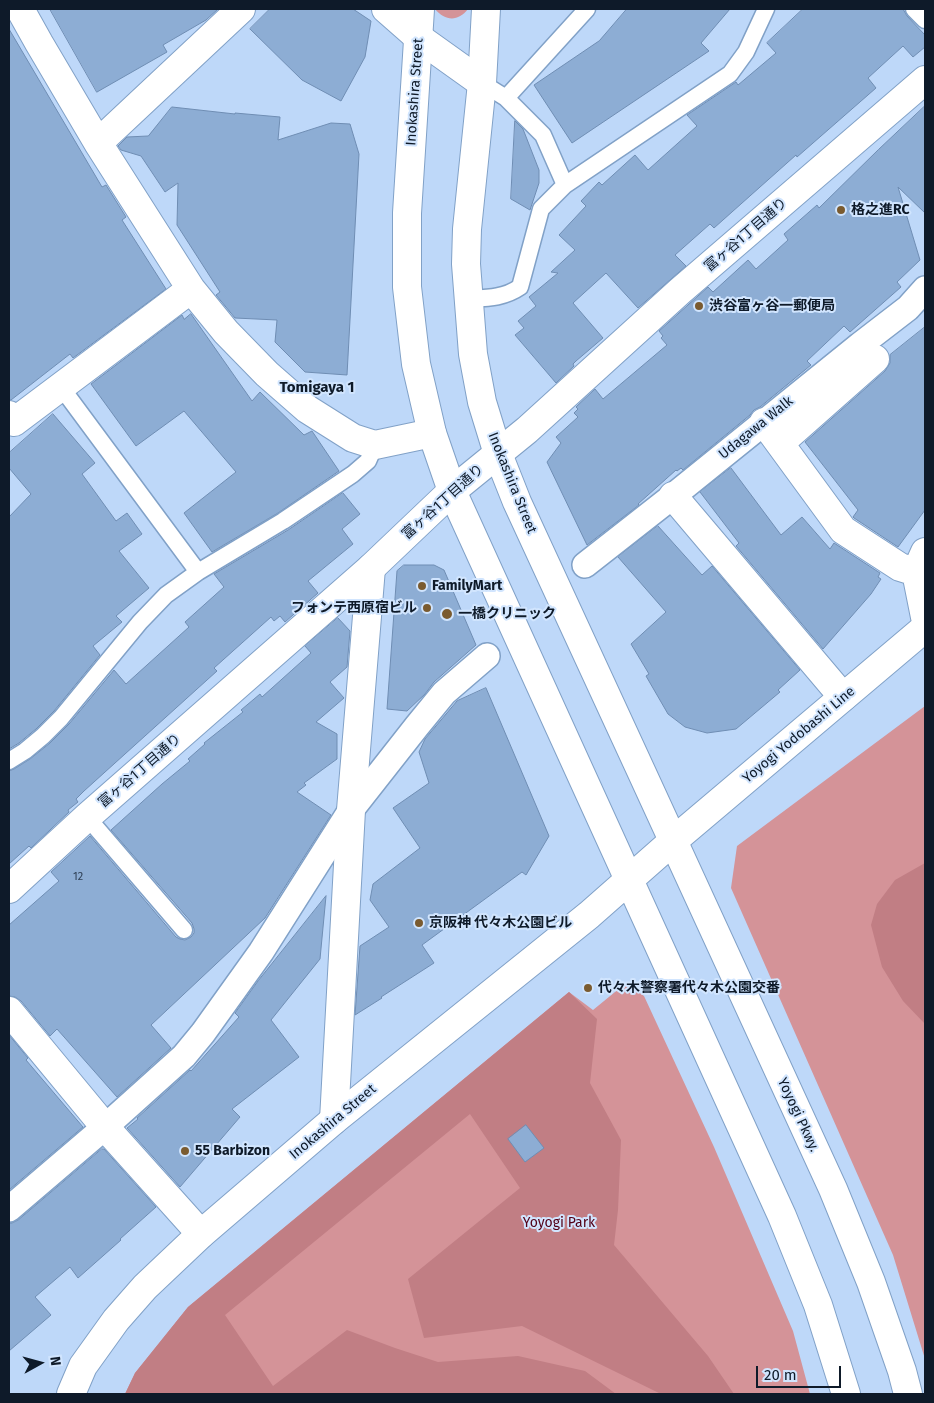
<!DOCTYPE html>
<html>
<head>
<meta charset="utf-8">
<style>
	body { margin:0 }
	#map { position:relative; width:934px; height:1403px; overflow:hidden; background:#bed8f9; font-family:"Fira Sans",sans-serif }
	canvas { display:block }
	.frame { position:absolute; inset:0; border:10px solid #0e1a29; pointer-events:none }
	.north { position:absolute; left:15px; top:1338px; width:50px; height:50px; -webkit-text-stroke:4px #d1e5fe; paint-order:stroke; rotate:83deg; font-size:14px; font-weight:700; line-height:20px; text-align:center; color:#0e1a29 }
	.north::after { content:''; display:block; margin:auto; width:18px; height:22px; background:#0e1a29; clip-path:polygon(50% 0,100% 100%,50% 72%,0 100%) }
	.scale { position:absolute; left:756px; top:1366px; width:85px; height:22px; box-sizing:border-box; border:2px solid #0e1a29; border-top:0; padding-left:6px; font-size:15px; line-height:18px; white-space:nowrap; color:#0e1a29; -webkit-text-stroke:4px #d1e5fe; paint-order:stroke }
</style>
</head>
<body>
<div id="map">
<canvas width="934" height="1403"></canvas>
<div class="frame"></div>
<div class="north">N</div>
<div class="scale">20 m</div>
</div>
<script>
const ctx = document.querySelector('canvas').getContext('2d');
ctx.lineJoin = 'round';
function fillPath(path, color) { ctx.fillStyle = color; ctx.fill(path, 'evenodd'); }
function strokePath(path, color, width, dash) { ctx.strokeStyle = color; ctx.lineWidth = width; ctx.lineCap = dash ? 'butt' : 'round'; ctx.setLineDash(dash || []); ctx.stroke(path); }
function drawText(font, color, halo, rows, align = 'center') {
  ctx.font = font + ' "Fira Sans","Noto Sans JP",sans-serif'; ctx.lineWidth = 4; ctx.setLineDash([]); ctx.textBaseline = 'middle'; ctx.strokeStyle = halo; ctx.fillStyle = color; for (const [text, x, y, turn = 0] of rows) {
    ctx.save(); ctx.translate(x, y); ctx.rotate((+turn || 0) * Math.PI / 180); ctx.textAlign = isNaN(turn) ? turn : align; if (halo) ctx.strokeText(text, 0, 0); ctx.fillText(text, 0, 0); ctx.restore();
  }
}
const green = new Path2D(`
	M 435,9 L 468,9 C 458,22 445,21 435,9 Z
	M 925,706 L 925,1359 L 893,1255 L 731,888 L 737,846 Z
	M 626,983 L 644,996 L 714,1147 L 793,1331 L 810,1394 L 125,1394 L 135,1373 L 188,1307 L 569,992 L 593,1010 Z`);
const forest = new Path2D(`
	M 925,863 L 925,1024 L 903,1001 L 882,967 L 871,925 L 877,904 L 895,880 Z
	M 569,992 L 597,1019 L 590,1083 L 621,1140 L 618,1210 L 614,1245 L 708,1356 L 734,1394 L 661,1394 L 522,1326 L 424,1338 L 408,1279 L 520,1188 L 470,1114 L 225,1315 L 273,1386 L 347,1330 L 395,1348 L 438,1362 L 518,1356 L 585,1371 L 616,1394 L 125,1394 L 135,1373 L 188,1307 Z`);
const building = new Path2D(`
	M 50,9 L 218,9 L 206,20 L 163,45 L 167,52 L 97,92 Z
	M 270,9 L 353,9 L 371,21 L 365,57 L 341,101 L 302,80 L 250,29 Z
	M 627,9 L 730,9 L 701,43 L 709,51 L 572,143 L 534,85 L 599,41 Z
	M 803,9 L 903,9 L 907,16 L 925,35 L 925,47 L 913,57 L 903,46 L 868,78 L 876,88 L 797,157 L 796,155 L 714,228 L 710,224 L 675,255 L 686,266 L 638,308 L 606,273 L 573,303 L 603,338 L 576,361 L 573,364 L 574,366 L 556,383 L 515,335 L 524,328 L 518,321 L 536,306 L 529,297 L 558,273 L 551,272 L 575,250 L 559,235 L 586,206 L 581,201 L 599,182 L 602,185 L 635,155 L 648,170 L 697,126 L 687,115 L 736,82 L 738,85 L 776,53 L 767,43 Z
	M 9,29 L 102,187 L 106,185 L 126,217 L 122,220 L 166,289 L 73,358 L 70,354 L 11,400 L 9,400 Z
	M 925,106 L 925,213 L 898,187 L 920,260 L 897,282 L 901,287 L 850,332 L 844,326 L 807,361 L 811,365 L 788,384 L 760,407 L 754,410 L 750,415 L 683,470 L 681,468 L 677,471 L 676,470 L 638,504 L 639,505 L 587,545 L 547,462 L 561,443 L 556,437 L 578,417 L 574,413 L 578,409 L 576,407 L 595,389 L 603,399 L 667,345 L 661,338 L 663,336 L 659,331 L 708,287 L 713,292 L 748,260 L 756,269 L 788,240 L 784,234 L 817,205 L 819,208 L 878,150 Z
	M 172,107 L 235,114 L 235,113 L 280,117 L 278,140 L 331,123 L 350,124 L 359,154 L 347,375 L 305,372 L 275,342 L 277,320 L 235,318 L 216,295 L 220,292 L 177,225 L 178,183 L 165,192 L 141,156 L 121,150 L 118,146 L 127,137 L 148,136 Z
	M 515,121 L 523,129 L 539,170 L 539,183 L 530,210 L 511,199 Z
	M 191,314 L 252,401 L 260,392 L 304,435 L 312,431 L 339,471 L 278,513 L 212,552 L 184,513 L 236,472 L 184,411 L 136,446 L 91,384 L 182,315 L 184,319 Z
	M 925,327 L 925,510 L 898,547 L 854,518 L 853,517 L 858,510 L 805,442 L 885,371 L 890,363 L 890,355 Z
	M 53,414 L 95,463 L 82,474 L 116,521 L 127,513 L 142,534 L 119,551 L 149,588 L 116,616 L 122,622 L 93,646 L 100,655 L 54,711 L 36,729 L 19,743 L 9,749 L 9,517 L 31,494 L 9,468 L 9,453 Z
	M 731,468 L 781,535 L 802,517 L 830,549 L 834,543 L 880,573 L 878,577 L 881,579 L 871,594 L 823,649 L 736,546 L 739,543 L 700,492 Z
	M 343,493 L 360,514 L 342,529 L 353,544 L 308,581 L 318,593 L 285,622 L 280,616 L 274,621 L 271,617 L 214,668 L 217,671 L 84,791 L 76,799 L 78,802 L 68,810 L 69,812 L 31,848 L 29,846 L 9,864 L 9,771 L 14,769 L 30,759 L 50,743 L 69,724 L 114,670 L 126,684 L 189,627 L 185,622 L 224,587 L 214,574 L 288,530 Z
	M 658,526 L 702,575 L 712,566 L 800,670 L 778,690 L 780,692 L 736,729 L 707,733 L 685,727 L 668,714 L 646,676 L 649,674 L 631,644 L 666,612 L 618,557 Z
	M 404,565 L 434,565 L 444,570 L 476,645 L 434,682 L 425,694 L 407,711 L 387,709 L 397,571 Z
	M 338,618 L 350,631 L 347,667 L 330,682 L 344,698 L 316,722 L 337,734 L 337,759 L 304,783 L 306,785 L 297,792 L 331,815 L 265,918 L 151,1025 L 171,1048 L 117,1097 L 57,1029 L 50,1036 L 21,1001 L 15,997 L 9,996 L 9,925 L 59,881 L 51,872 L 90,836 L 176,937 L 180,939 L 185,940 L 191,937 L 194,933 L 194,929 L 192,923 L 111,830 L 162,784 L 190,761 L 188,759 L 205,744 L 204,743 L 243,712 L 241,710 L 260,694 L 262,697 L 311,653 L 305,646 Z
	M 486,688 L 549,836 L 526,875 L 522,872 L 422,945 L 434,963 L 381,997 L 382,998 L 355,1015 L 360,946 L 389,927 L 370,900 L 373,884 L 420,848 L 393,808 L 429,783 L 419,752 L 425,739 L 457,701 Z
	M 326,896 L 320,959 L 271,1020 L 299,1057 L 232,1109 L 240,1117 L 180,1187 L 127,1128 L 138,1119 L 137,1118 L 190,1070 L 191,1071 L 239,1017 L 235,1013 L 258,981 Z
	M 9,1035 L 28,1058 L 26,1060 L 83,1127 L 9,1190 Z
	M 526,1125 L 544,1148 L 525,1162 L 508,1139 Z
	M 102,1149 L 104,1149 L 156,1207 L 120,1239 L 121,1240 L 78,1278 L 70,1267 L 35,1297 L 51,1315 L 9,1351 L 9,1223 L 12,1223 L 18,1220 Z`);
const service = new Path2D(`
	M 914,9 L 925,20
	M 482,83 L 506,98 L 543,135 L 565,185
	M 506,98 L 587,9
	M 469,299 C 488,298 504,298 520,287 L 541,209 L 565,185 L 730,74 L 746,52 L 766,9
	M 61,387 L 198,572
	M 9,761 L 25,751 L 43,736 L 61,718 L 140,622 L 166,595 L 198,572 L 283,521 L 353,474 L 368,461 L 375,445
	M 87,817 L 184,930`);
const pedestrian = new Path2D(`
	M 585,565 L 673,496 L 860,345 L 908,308 L 925,289
	M 9,1209 L 105,1127 L 184,1056 L 203,1033 L 261,952 L 351,810 L 417,726 L 444,693 L 487,656`);
const minor = new Path2D(`
	M 20,9 L 39,43 L 98,143 L 191,289 L 226,332 L 267,374 L 307,409 L 353,438 L 375,445 L 432,433
	M 386,9 L 419,38 L 482,83
	M 98,143 L 241,9
	M 9,415 L 14,422 L 191,289
	M 764,422 L 843,530 L 900,567 L 916,572
	M 780,443 L 875,359
	M 673,496 L 843,697
	M 925,552 L 916,572 L 925,617
	M 9,1011 L 105,1127 L 201,1234
	M 334,1120 L 351,810 L 371,568`);
const tertiary = new Path2D(`
	M 9,889 L 87,817 L 371,568 L 452,491 L 527,430 L 680,291 L 925,80
	M 71,1394 L 83,1366 L 116,1320 L 145,1287 L 201,1234 L 334,1120 L 589,915 L 673,841 L 925,628`);
const secondary = new Path2D(`
	M 420,9 L 407,213 L 407,287 L 416,364 L 432,433 L 452,491 L 782,1216 L 818,1305 L 846,1394
	M 486,9 L 482,83 L 467,229 L 466,264 L 473,354 L 482,402 L 498,454 L 517,502 L 642,773 L 833,1189 L 871,1282 L 902,1371 L 908,1394`);
const markers = [
	[841,210,5,"#7a5b30"],
	[699,306,5,"#7a5b30"],
	[422,586,5,"#7a5b30"],
	[427,608,5,"#7a5b30"],
	[447,614,6,"#7a5b30"],
	[419,923,5,"#7a5b30"],
	[588,988,5,"#7a5b30"],
	[185,1151,5,"#7a5b30"]
];
const numberNames = [
	["12",78,877]
];
const streetNames = [
	["Inokashira Street",415,92,-86],
	["富ヶ谷1丁目通り",746,235,-41],
	["Udagawa Walk",756,428,-39],
	["Inokashira Street",512,483,68],
	["富ヶ谷1丁目通り",443,502,-42],
	["Yoyogi Yodobashi Line",799,735,-40],
	["富ヶ谷1丁目通り",140,771,-41],
	["Yoyogi Pkwy.",798,1115,65],
	["Inokashira Street",333,1122,-40]
];
const poiNames = [
	["格之進RC",851,210],
	["渋谷富ヶ谷一郵便局",709,306],
	["FamilyMart",432,586],
	["フォンテ西原宿ビル",417,608,"right"],
	["一橋クリニック",458,614],
	["京阪神 代々木公園ビル",429,923],
	["代々木警察署代々木公園交番",598,988],
	["55 Barbizon",195,1151]
];
const parkNames = [
	["Yoyogi Park",559,1223]
];
const neighbourhoodNames = [
	["Tomigaya 1",317,388]
];
fillPath(green, '#d49398');
fillPath(forest, '#c17e84');
fillPath(building, '#8dadd4');
strokePath(building, '#6f8db3', 1);
strokePath(service, '#81a1c7', 19);
strokePath(pedestrian, '#81a1c7', 28);
strokePath(minor, '#81a1c7', 30);
strokePath(tertiary, '#81a1c7', 30);
strokePath(secondary, '#81a1c7', 30);
strokePath(service, '#fff', 16);
strokePath(pedestrian, '#fff', 25);
strokePath(minor, '#fff', 28);
strokePath(tertiary, '#fff', 28);
strokePath(secondary, '#fff', 28);
for (const [x, y, r, color] of markers) { const dot = new Path2D(); dot.arc(x, y, r, 0, 2 * Math.PI); ctx.fillStyle = color; ctx.fill(dot); strokePath(dot, '#d1e5fe', 2); }
drawText('11px', '#2e3f54', null, numberNames);
drawText('14px', '#0e1a29', '#d1e5fe', streetNames);
drawText('bold 14px', '#0e1a29', '#d1e5fe', poiNames, 'left');
drawText('14px', '#530017', '#d1e5fe', parkNames);
drawText('bold 15px', '#0e1a29', '#d1e5fe', neighbourhoodNames);
</script>
</body>
</html>
